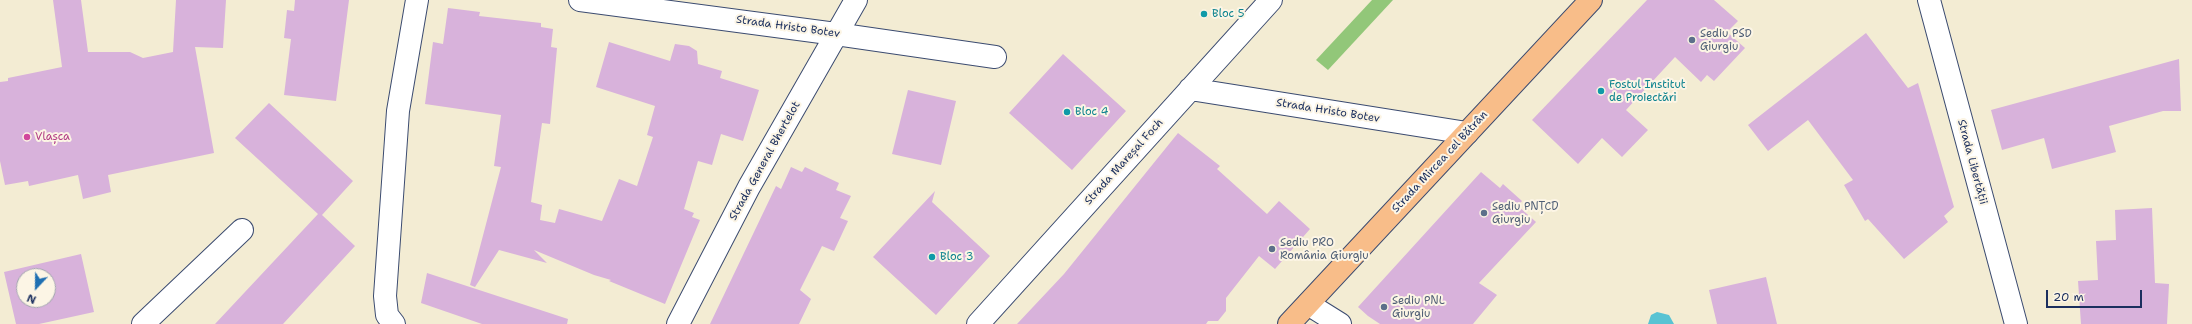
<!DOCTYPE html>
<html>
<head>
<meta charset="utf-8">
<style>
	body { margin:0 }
	#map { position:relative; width:2192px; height:324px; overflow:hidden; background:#f3ecd3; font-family:"Shantell Sans",sans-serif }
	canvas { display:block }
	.north { position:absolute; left:16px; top:268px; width:40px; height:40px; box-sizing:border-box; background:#fcf5e5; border:1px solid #a2a6af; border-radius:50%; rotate:202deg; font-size:11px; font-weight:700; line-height:16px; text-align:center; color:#1b2f5e }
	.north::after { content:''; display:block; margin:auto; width:14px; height:18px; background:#1f6fb2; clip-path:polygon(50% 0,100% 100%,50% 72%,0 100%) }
	.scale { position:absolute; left:2046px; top:290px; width:96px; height:18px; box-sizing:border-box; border:2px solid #1b2f5e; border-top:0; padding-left:5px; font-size:12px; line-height:14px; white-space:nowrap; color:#1b2f5e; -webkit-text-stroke:3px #fcf5e5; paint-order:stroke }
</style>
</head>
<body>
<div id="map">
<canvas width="2192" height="324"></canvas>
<div class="north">N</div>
<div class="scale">20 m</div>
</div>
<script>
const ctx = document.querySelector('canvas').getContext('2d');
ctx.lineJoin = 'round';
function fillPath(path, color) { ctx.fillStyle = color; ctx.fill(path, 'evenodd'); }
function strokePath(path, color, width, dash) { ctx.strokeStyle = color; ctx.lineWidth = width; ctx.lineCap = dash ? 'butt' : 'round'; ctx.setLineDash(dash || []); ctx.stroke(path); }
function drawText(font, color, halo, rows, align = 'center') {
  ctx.font = font + ' "Shantell Sans",sans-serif'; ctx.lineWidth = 4; ctx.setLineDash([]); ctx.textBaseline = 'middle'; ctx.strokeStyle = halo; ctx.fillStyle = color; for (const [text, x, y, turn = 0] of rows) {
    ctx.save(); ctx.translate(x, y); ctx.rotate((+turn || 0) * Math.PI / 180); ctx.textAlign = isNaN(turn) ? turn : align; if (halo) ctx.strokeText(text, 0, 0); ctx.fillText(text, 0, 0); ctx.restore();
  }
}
const green = new Path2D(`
	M 1372,0 L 1393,0 L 1328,70 L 1316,60 Z`);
const water = new Path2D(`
	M 1657,312 L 1669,315 L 1674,324 L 1648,324 L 1651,315 Z`);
const building = new Path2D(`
	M 53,0 L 81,0 L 88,52 L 130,52 L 143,58 L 173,52 L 176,0 L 226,0 L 223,48 L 195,47 L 214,153 L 108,175 L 111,192 L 83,199 L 78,175 L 29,186 L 28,181 L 5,185 L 0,161 L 0,82 L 8,81 L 8,78 L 62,67 Z
	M 295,0 L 349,0 L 336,101 L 284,95 L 291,39 L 284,38 L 287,10 L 294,11 Z
	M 1647,0 L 1714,0 L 1738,21 L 1727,32 L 1745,48 L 1714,81 L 1707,75 L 1701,82 L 1675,57 L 1626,110 L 1648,130 L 1622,157 L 1602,138 L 1578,164 L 1532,120 Z
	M 448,8 L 480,12 L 479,16 L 541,23 L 541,27 L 553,29 L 551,47 L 557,48 L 550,124 L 542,123 L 531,202 L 542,205 L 540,220 L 555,223 L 559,209 L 602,221 L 619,179 L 637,186 L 653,137 L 647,135 L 655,106 L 596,87 L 609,42 L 670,61 L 675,44 L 689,46 L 697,51 L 698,64 L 722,71 L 720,78 L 759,90 L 743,141 L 721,134 L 712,165 L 698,161 L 684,209 L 694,213 L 692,217 L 700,220 L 665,304 L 609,281 L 611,280 L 594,275 L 534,250 L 547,263 L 499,250 L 475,287 L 470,285 L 501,167 L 494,166 L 501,115 L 425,104 L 433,42 L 443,44 Z
	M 1866,33 L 1908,88 L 1918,83 L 1954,207 L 1944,216 L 1948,222 L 1904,259 L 1868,219 L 1865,221 L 1844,185 L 1853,180 L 1808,120 L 1768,151 L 1748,125 Z
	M 1063,54 L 1126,111 L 1072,170 L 1009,113 Z
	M 2179,59 L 2181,111 L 2163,111 L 2109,126 L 2116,152 L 2052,169 L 2044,138 L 2002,150 L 1991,110 Z
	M 908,90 L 956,101 L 941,165 L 892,154 Z
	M 269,103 L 353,181 L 322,215 L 355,246 L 283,324 L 215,324 L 318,214 L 235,138 Z
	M 1178,133 L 1220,166 L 1217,169 L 1267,214 L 1279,201 L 1310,229 L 1275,269 L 1259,256 L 1226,298 L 1226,311 L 1218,321 L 1208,321 L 1206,324 L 1017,324 L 1064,274 Z
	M 791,167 L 802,172 L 805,167 L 839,183 L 836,190 L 851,196 L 840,218 L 848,221 L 834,251 L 822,246 L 800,290 L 811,299 L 799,324 L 710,324 L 776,186 L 781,189 Z
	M 1481,172 L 1500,188 L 1503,184 L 1522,201 L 1518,206 L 1536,222 L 1479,283 L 1497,295 L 1473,324 L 1380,324 L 1368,316 L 1358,307 Z
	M 935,191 L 932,202 L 990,256 L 936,315 L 873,257 Z
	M 2152,208 L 2155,283 L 2169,284 L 2167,324 L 2081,324 L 2078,281 L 2098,280 L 2096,241 L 2116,240 L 2115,210 Z
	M 81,254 L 94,312 L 39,324 L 16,324 L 4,272 ZM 24,276 L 48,276 L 48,300 L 24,300 Z
	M 427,273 L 568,319 L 567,324 L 482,324 L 421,303 Z
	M 1766,277 L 1777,324 L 1717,324 L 1709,290 Z`);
const minor = new Path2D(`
	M 580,0 L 836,34 L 995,57
	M 1929,0 L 2016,324
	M 1190,89 L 1467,133
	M 1308,304 L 1340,324
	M 143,324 L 242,230
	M 394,324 L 387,315 L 385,296 L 398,111 L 417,0
	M 678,324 L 749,187 L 856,0
	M 978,324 L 1271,0`);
const major = new Path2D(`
	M 1289,324 L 1591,0`);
const markers = [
	[1204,14,4,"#0f9aa8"],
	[1692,40,4,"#5c6f8a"],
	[1601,91,4,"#0f9aa8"],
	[1067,112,4,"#0f9aa8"],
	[27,137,4,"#d1479c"],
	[1484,213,4,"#5c6f8a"],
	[1272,249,4,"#5c6f8a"],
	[932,257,4,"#0f9aa8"],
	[1384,307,4,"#5c6f8a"]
];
const cultureNames = [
	["Bloc 5",1212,14],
	["Fostul Institut",1609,85],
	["de Proiectări",1609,98],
	["Bloc 4",1075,112],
	["Bloc 3",940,257]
];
const streetNames = [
	["Strada Hristo Botev",788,27,8],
	["Strada Hristo Botev",1328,111,9],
	["Strada General Bhertelot",765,161,-61],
	["Strada Mareșal Foch",1124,162,-48],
	["Strada Mircea cel Bătrân",1440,162,-47],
	["Strada Libertății",1972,162,75]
];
const serviceNames = [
	["Sediu PSD",1700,34],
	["Giurgiu",1700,47],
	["Sediu PNȚCD",1492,207],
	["Giurgiu",1492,220],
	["Sediu PRO",1280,243],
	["România Giurgiu",1280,256],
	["Sediu PNL",1392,301],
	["Giurgiu",1392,314]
];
const hotelNames = [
	["Vlașca",35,137]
];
fillPath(green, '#92c779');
fillPath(water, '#58c3d3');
fillPath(building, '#d8b2db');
strokePath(minor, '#3b4b70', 24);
strokePath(major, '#3b4b70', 24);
strokePath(minor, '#fff', 22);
strokePath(major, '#f8bd89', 22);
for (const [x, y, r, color] of markers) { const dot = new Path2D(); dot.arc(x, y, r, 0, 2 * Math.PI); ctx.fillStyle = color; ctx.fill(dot); strokePath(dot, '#fcf5e5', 1.5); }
drawText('11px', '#0d838f', '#fcf5e5', cultureNames, 'left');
drawText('11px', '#1b2f5e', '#fcf5e5', streetNames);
drawText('11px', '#4e5e75', '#fcf5e5', serviceNames, 'left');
drawText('11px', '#b23c85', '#fcf5e5', hotelNames, 'left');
</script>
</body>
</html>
